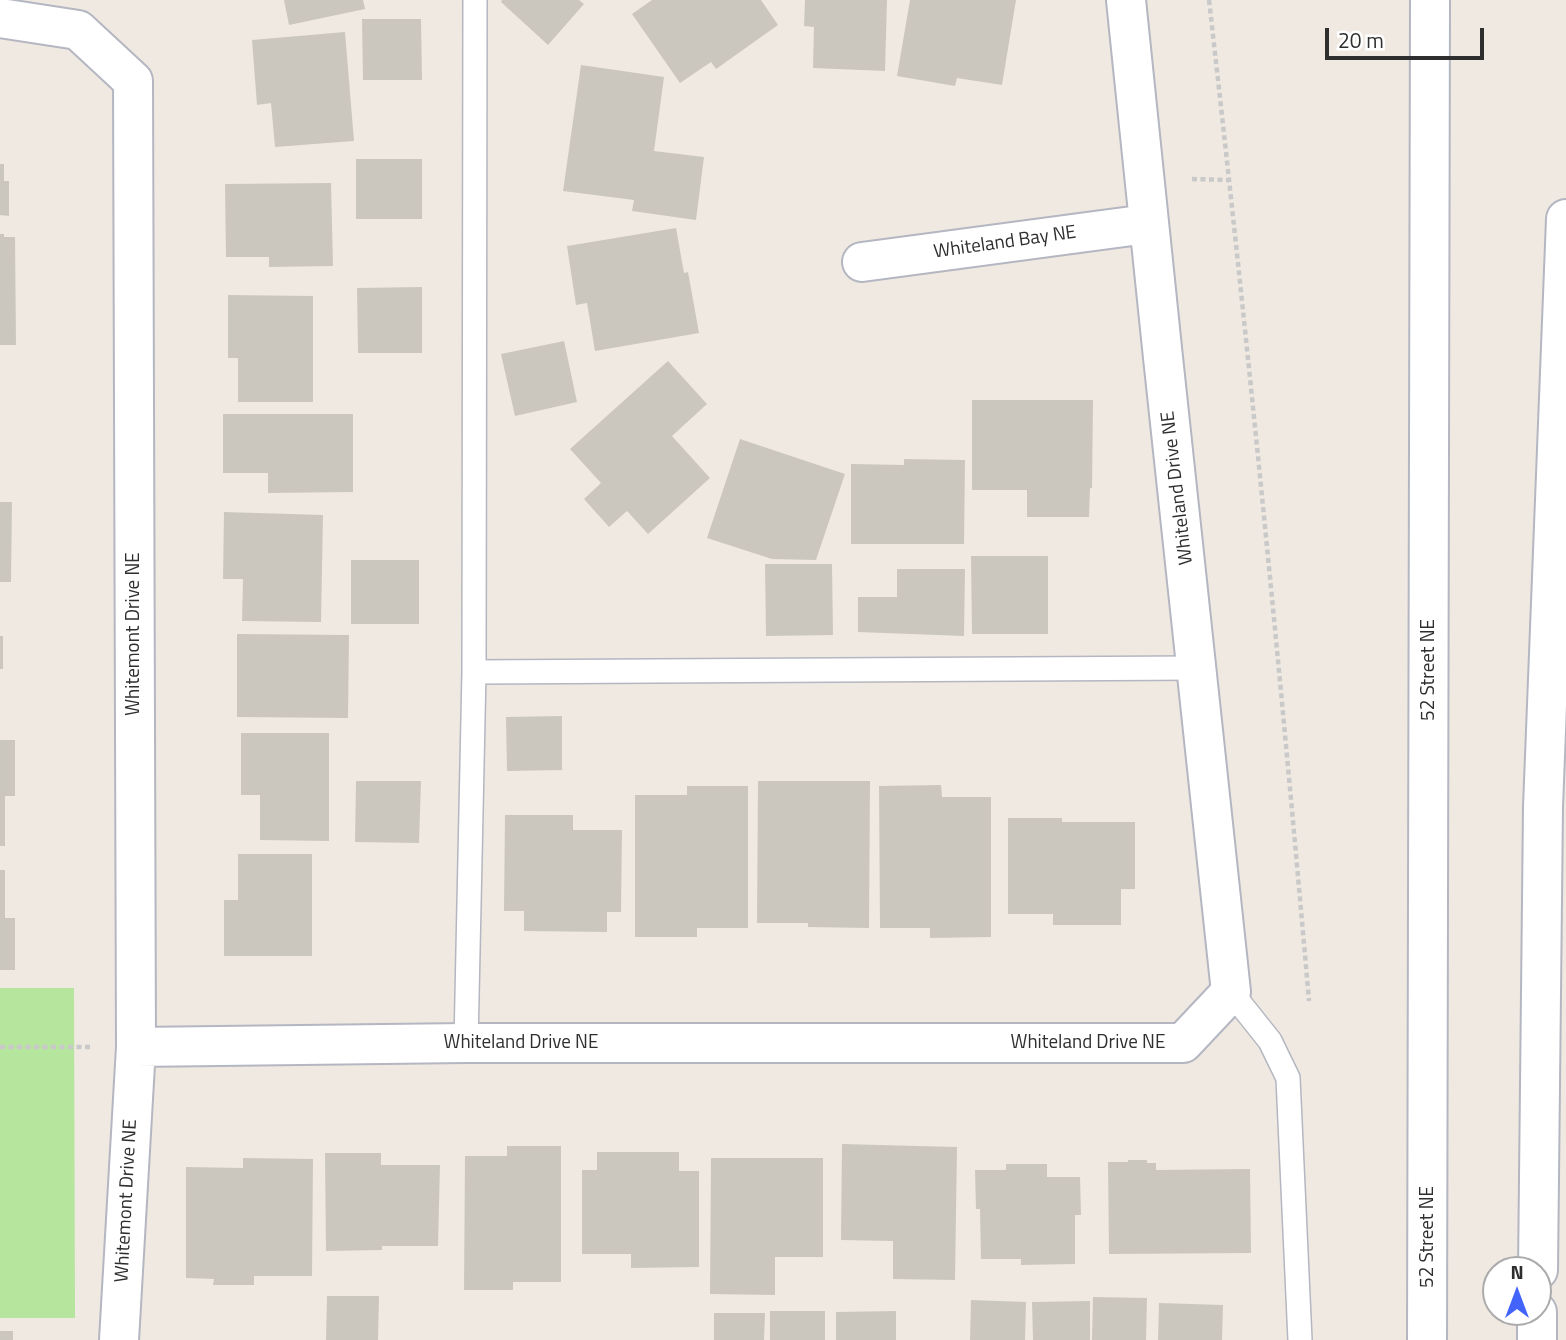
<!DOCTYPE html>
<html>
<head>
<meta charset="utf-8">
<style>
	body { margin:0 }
	#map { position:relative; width:1566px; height:1340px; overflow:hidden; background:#efe9e1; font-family:"Titillium Web",sans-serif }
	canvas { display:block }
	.north { position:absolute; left:1482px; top:1256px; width:70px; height:70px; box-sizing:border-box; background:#fff; border:2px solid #ababab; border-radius:50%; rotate:0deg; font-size:19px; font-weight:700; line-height:28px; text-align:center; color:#2e2e2e }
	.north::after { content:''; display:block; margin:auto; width:24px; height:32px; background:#4264fb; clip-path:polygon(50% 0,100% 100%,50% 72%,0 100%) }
	.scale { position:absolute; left:1325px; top:28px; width:159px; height:32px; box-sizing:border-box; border:4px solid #2e2e2e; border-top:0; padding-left:9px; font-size:21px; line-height:24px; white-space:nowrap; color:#2e2e2e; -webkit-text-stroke:5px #fff; paint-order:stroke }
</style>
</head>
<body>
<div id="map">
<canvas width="1566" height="1340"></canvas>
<div class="north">N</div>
<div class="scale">20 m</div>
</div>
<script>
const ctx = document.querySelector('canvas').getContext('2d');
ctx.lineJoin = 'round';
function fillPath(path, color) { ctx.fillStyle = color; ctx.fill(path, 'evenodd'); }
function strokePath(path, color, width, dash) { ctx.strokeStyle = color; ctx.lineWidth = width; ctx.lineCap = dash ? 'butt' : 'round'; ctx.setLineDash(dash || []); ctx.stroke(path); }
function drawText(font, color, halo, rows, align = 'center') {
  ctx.font = font + ' "Titillium Web",sans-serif'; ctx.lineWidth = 5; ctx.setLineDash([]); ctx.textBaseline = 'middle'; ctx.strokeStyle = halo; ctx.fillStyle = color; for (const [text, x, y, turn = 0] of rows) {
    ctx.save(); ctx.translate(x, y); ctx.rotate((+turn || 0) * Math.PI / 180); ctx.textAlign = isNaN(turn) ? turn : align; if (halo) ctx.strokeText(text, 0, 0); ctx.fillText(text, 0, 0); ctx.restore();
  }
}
const green = new Path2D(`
	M 0,988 L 74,988 L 75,1318 L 0,1318 Z`);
const building = new Path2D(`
	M 284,0 L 363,0 L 365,9 L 289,25 Z
	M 502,0 L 579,0 L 584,4 L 548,45 L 501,2 Z
	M 652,0 L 761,0 L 778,25 L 716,69 L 711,62 L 680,83 L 632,14 Z
	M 805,0 L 887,0 L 885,71 L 813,68 L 814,27 L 804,26 Z
	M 910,0 L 1016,0 L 1002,85 L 957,78 L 955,86 L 897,76 Z
	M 362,19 L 421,19 L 422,80 L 363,80 Z
	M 345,32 L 354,141 L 275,147 L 271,103 L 257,105 L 252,40 Z
	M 581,65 L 664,77 L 654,151 L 704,157 L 696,220 L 632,211 L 634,200 L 563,191 Z
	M 356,159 L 422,159 L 422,219 L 356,219 Z
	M 0,164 L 4,164 L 4,181 L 9,181 L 9,216 L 0,215 Z
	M 331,183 L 333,266 L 269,267 L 269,257 L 226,257 L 225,184 Z
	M 676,228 L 684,273 L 688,272 L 699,333 L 595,351 L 587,303 L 576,305 L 567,246 Z
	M 0,234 L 4,234 L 4,237 L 15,237 L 16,345 L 0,345 Z
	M 422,287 L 422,353 L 358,353 L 357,288 Z
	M 228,295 L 313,296 L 313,402 L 238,402 L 238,358 L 228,358 Z
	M 564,341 L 577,402 L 515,416 L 501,354 Z
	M 668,361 L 707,404 L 672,436 L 710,478 L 648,534 L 627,511 L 609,527 L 584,499 L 601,483 L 570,449 Z
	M 972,400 L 1093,400 L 1092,488 L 1090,488 L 1089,517 L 1027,517 L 1027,490 L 972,490 Z
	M 223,414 L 353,414 L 353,492 L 268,493 L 268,473 L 223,473 Z
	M 740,439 L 845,474 L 816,560 L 772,559 L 707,538 Z
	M 904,459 L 965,460 L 964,544 L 851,544 L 851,464 L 904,465 Z
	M 0,502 L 12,502 L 11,582 L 0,582 Z
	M 224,512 L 323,515 L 321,622 L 242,621 L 243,579 L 223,579 Z
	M 971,556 L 1048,556 L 1048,634 L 972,634 Z
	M 351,560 L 419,560 L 419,624 L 351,624 Z
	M 765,564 L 832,564 L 833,635 L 766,636 Z
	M 897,569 L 965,569 L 964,636 L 858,632 L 858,597 L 897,597 Z
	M 237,634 L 349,635 L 348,718 L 237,717 Z
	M 0,636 L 3,636 L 3,669 L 0,669 Z
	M 562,716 L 562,770 L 507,771 L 506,717 Z
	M 241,733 L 329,733 L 329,841 L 260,840 L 260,795 L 241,795 Z
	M 0,740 L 15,740 L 15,796 L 5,796 L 5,846 L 0,846 Z
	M 356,781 L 421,781 L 419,843 L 355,842 Z
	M 758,781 L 870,781 L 869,928 L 808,927 L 808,923 L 757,923 Z
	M 941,785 L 942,797 L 991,797 L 991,937 L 930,938 L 930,928 L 880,928 L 879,786 Z
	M 687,786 L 748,786 L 748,928 L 697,928 L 697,937 L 635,937 L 635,795 L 687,795 Z
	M 505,815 L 573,815 L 573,830 L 622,830 L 621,912 L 607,912 L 607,932 L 524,931 L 524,911 L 504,911 Z
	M 1008,818 L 1062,818 L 1062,822 L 1135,822 L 1135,889 L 1121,889 L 1121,925 L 1053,925 L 1053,914 L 1008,914 Z
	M 238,854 L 312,854 L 312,956 L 224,956 L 224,900 L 238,900 Z
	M 0,870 L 5,870 L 5,918 L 15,918 L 15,970 L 0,970 Z
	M 842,1144 L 957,1147 L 955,1280 L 893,1279 L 893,1241 L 841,1240 Z
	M 507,1146 L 561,1146 L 561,1282 L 513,1282 L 513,1290 L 464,1290 L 465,1156 L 507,1156 Z
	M 597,1152 L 679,1152 L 679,1171 L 699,1171 L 699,1267 L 631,1268 L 631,1254 L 582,1254 L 582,1170 L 597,1170 Z
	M 325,1153 L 381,1153 L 381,1165 L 440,1165 L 438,1246 L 382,1246 L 382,1250 L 326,1251 Z
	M 243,1158 L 313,1159 L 312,1276 L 254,1276 L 254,1285 L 213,1285 L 214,1279 L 186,1278 L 186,1167 L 243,1168 Z
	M 711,1158 L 823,1158 L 823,1257 L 775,1257 L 775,1295 L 710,1294 Z
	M 1128,1160 L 1147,1160 L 1147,1163 L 1156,1163 L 1156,1170 L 1250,1169 L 1251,1253 L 1109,1254 L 1108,1162 L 1128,1162 Z
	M 1006,1164 L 1047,1164 L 1047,1177 L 1080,1177 L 1081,1215 L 1075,1215 L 1075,1264 L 1021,1265 L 1021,1259 L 981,1259 L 980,1209 L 976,1209 L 975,1170 L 1006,1170 Z
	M 327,1296 L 379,1296 L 378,1340 L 326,1340 Z
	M 1093,1297 L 1147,1298 L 1146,1340 L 1092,1340 Z
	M 971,1300 L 1026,1302 L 1025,1340 L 970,1340 Z
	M 1090,1301 L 1090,1340 L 1033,1340 L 1032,1302 Z
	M 1159,1303 L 1223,1305 L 1222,1340 L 1158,1340 Z
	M 770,1311 L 825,1311 L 825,1340 L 770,1340 Z
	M 896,1311 L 896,1340 L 836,1340 L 836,1312 Z
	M 714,1313 L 765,1313 L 764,1340 L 714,1340 Z
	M 0,1331 L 13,1331 L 13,1340 L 0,1340 Z`);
const path = new Path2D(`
	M 1209,0 C 1247,333 1280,667 1309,1001
	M 1192,179 L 1230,180
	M 0,1047 L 90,1047`);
const lane = new Path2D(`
	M 474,672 L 1198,668
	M 1231,992 L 1270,1041 L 1288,1078 L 1300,1340
	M 466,1043 L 474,672 L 475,0`);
const street = new Path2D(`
	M 0,18 L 78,30 L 133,81 L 136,1047 L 119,1340
	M 862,262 L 1147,224
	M 136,1047 L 466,1043 L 1183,1043 L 1231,992 C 1198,661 1158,331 1126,0`);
const secondary = new Path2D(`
	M 1538,1270 L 1543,807 L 1566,219
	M 1427,1340 L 1430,0
	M 1537,1340 L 1537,1312`);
const streetNames = [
	["Whiteland Bay NE",1005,243,-8],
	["Whiteland Drive NE",1178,488,-97],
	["Whitemont Drive NE",134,634,-90],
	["52 Street NE",1429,670,-90],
	["Whiteland Drive NE",521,1043],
	["Whiteland Drive NE",1088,1043],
	["Whitemont Drive NE",127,1201,-87],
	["52 Street NE",1428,1237,-90]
];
fillPath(green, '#b6e59e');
fillPath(building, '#cbc7bf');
strokePath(lane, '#b4b7c1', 26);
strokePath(street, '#b4b7c1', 42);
strokePath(secondary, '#b4b7c1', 42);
strokePath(path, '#c9c9c9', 4.5, [5, 3.5]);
strokePath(lane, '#fff', 23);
strokePath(street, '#fff', 38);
strokePath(secondary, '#fff', 38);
drawText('19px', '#2e2e2e', '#fff', streetNames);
</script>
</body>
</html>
